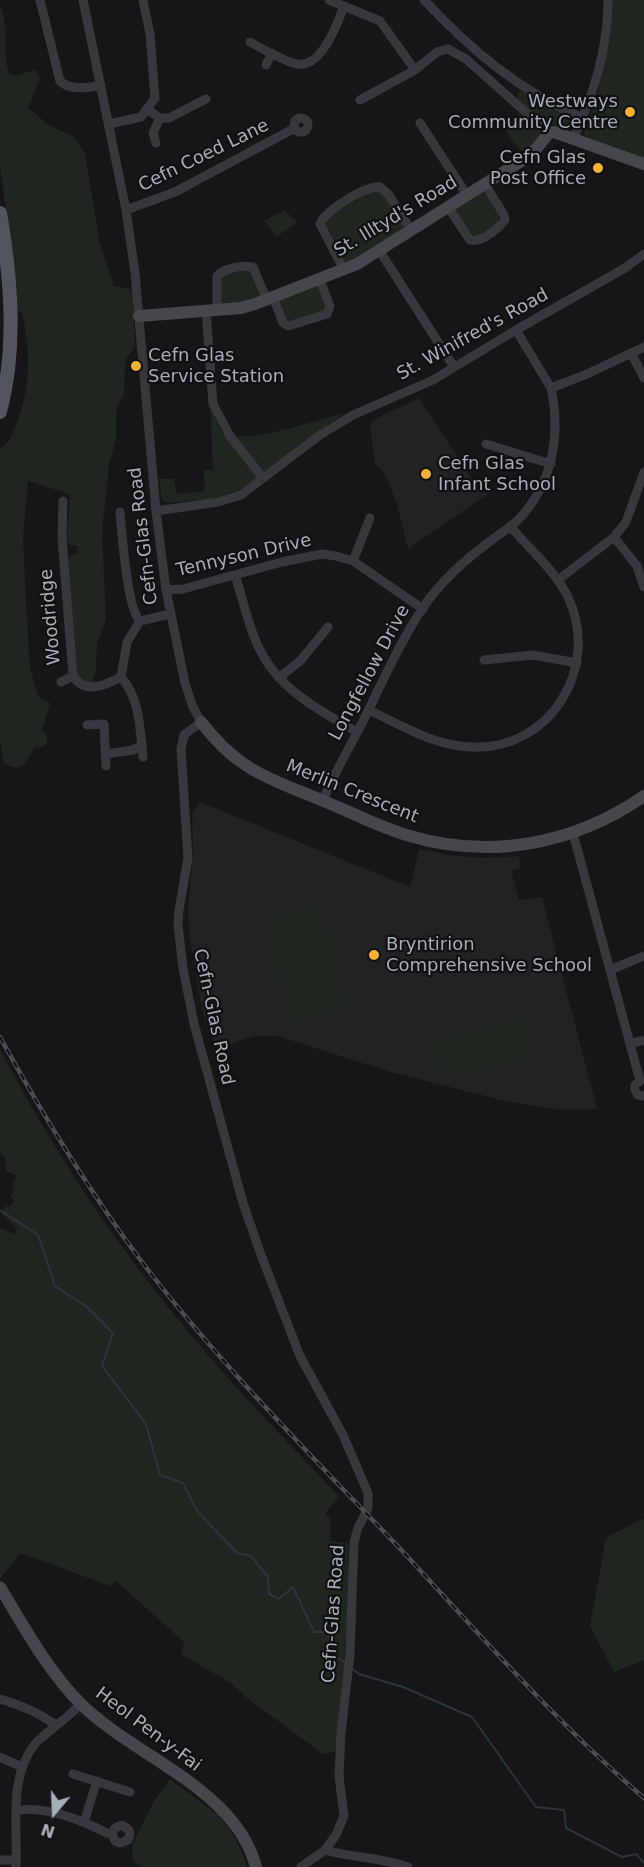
<!DOCTYPE html>
<html>
<head>
<meta charset="utf-8">
<style>
	body { margin:0 }
	#map { position:relative; width:644px; height:1867px; overflow:hidden; background:#161618; font-family:"DejaVu Sans",sans-serif }
	canvas { display:block }
	.north { position:absolute; left:24px; top:1783px; width:60px; height:60px; -webkit-text-stroke:4px #111113; paint-order:stroke; rotate:199deg; font-size:16px; font-weight:700; line-height:24px; text-align:center; color:#a8adb8 }
	.north::after { content:''; display:block; margin:auto; width:21px; height:27px; background:#a8adb8; clip-path:polygon(50% 0,100% 100%,50% 72%,0 100%) }
</style>
</head>
<body>
<div id="map">
<canvas width="644" height="1867"></canvas>
<div class="north">N</div>
</div>
<script>
const ctx = document.querySelector('canvas').getContext('2d');
ctx.lineJoin = 'round';
function fillPath(path, color) { ctx.fillStyle = color; ctx.fill(path, 'evenodd'); }
function strokePath(path, color, width, dash) { ctx.strokeStyle = color; ctx.lineWidth = width; ctx.lineCap = dash ? 'butt' : 'round'; ctx.setLineDash(dash || []); ctx.stroke(path); }
function drawText(font, color, halo, rows, align = 'center') {
  ctx.font = font + ' "DejaVu Sans",sans-serif'; ctx.lineWidth = 4.5; ctx.setLineDash([]); ctx.textBaseline = 'middle'; ctx.strokeStyle = halo; ctx.fillStyle = color; for (const [text, x, y, turn = 0] of rows) {
    ctx.save(); ctx.translate(x, y); ctx.rotate((+turn || 0) * Math.PI / 180); ctx.textAlign = isNaN(turn) ? turn : align; if (halo) ctx.strokeText(text, 0, 0); ctx.fillText(text, 0, 0); ctx.restore();
  }
}
const built = new Path2D(`
	M 419,398 L 477,487 L 488,494 L 408,549 L 397,504 L 387,479 L 380,468 L 375,466 L 370,424 L 379,417 Z
	M 200,802 L 410,887 L 419,849 L 456,856 L 485,858 L 519,856 L 521,868 L 511,871 L 519,900 L 542,897 L 597,1109 L 563,1110 L 505,1101 L 387,1071 L 278,1036 L 254,1036 L 217,1049 L 202,1010 L 189,933 L 188,906 L 193,855 L 192,814 Z`);
const green = new Path2D(`
	M 612,0 L 644,0 L 644,159 L 585,136 L 584,133 L 597,96 L 609,44 Z
	M 0,5 C 10,27 2,51 9,74 L 15,76 L 35,70 L 40,78 L 28,108 L 50,126 L 73,136 L 85,153 L 100,243 L 114,286 L 131,289 L 133,295 L 135,347 L 127,357 L 125,365 L 124,396 L 119,402 L 116,414 L 116,439 L 109,464 L 102,532 L 106,619 L 97,644 L 96,670 L 92,684 L 86,684 L 77,677 L 68,560 L 71,555 L 78,553 L 78,546 L 70,545 L 67,541 L 70,494 L 28,481 L 23,538 L 24,563 L 30,668 L 38,696 L 50,703 L 42,730 L 47,734 L 47,743 L 43,747 L 34,748 C 27,761 19,777 3,761 L 0,739 L 0,448 C 10,443 12,435 16,425 C 31,389 31,350 22,313 L 16,310 L 16,282 L 0,166 Z
	M 520,91 L 525,92 L 570,117 L 574,122 L 574,128 C 563,133 528,113 520,103 C 518,100 518,98 517,94 Z
	M 519,114 L 537,125 L 541,131 L 532,147 L 523,152 L 520,151 L 502,125 Z
	M 375,189 L 383,193 L 403,225 L 403,229 L 345,264 L 324,222 L 326,218 Z
	M 483,190 L 486,191 C 493,203 507,218 491,228 C 486,232 481,236 474,236 L 454,213 L 455,208 Z
	M 284,210 L 298,222 L 276,237 L 264,221 Z
	M 251,269 L 262,296 L 242,304 L 222,304 L 221,275 Z
	M 319,285 L 327,306 L 323,312 L 286,322 L 278,303 L 280,299 Z
	M 210,404 C 213,412 216,424 221,430 C 237,449 321,419 344,413 L 243,489 L 211,499 L 167,503 L 162,500 L 159,479 L 174,479 L 177,494 L 205,491 L 204,471 L 213,469 Z
	M 326,904 L 351,1008 L 286,1023 L 262,920 Z
	M 531,1017 L 539,1057 L 439,1079 L 429,1041 Z
	M 0,1050 C 50,1144 109,1235 177,1318 C 227,1380 284,1439 339,1496 L 325,1514 L 331,1520 L 330,1541 L 348,1543 L 349,1596 L 338,1751 L 323,1754 L 247,1698 L 231,1683 L 181,1654 L 184,1642 L 115,1580 L 111,1586 L 20,1553 L 0,1579 L 0,1228 L 15,1234 L 17,1228 L 1,1213 L 6,1206 L 10,1207 L 14,1200 L 11,1197 L 15,1188 L 12,1186 L 17,1176 L 6,1171 L 5,1158 L 0,1152 Z
	M 644,1518 L 644,1660 L 614,1672 L 590,1626 L 606,1538 Z
	M 170,1779 L 218,1815 C 232,1830 241,1847 247,1867 L 143,1867 L 133,1861 L 132,1845 L 154,1801 Z`);
const stream = new Path2D(`
	M 0,1210 L 38,1235 L 55,1286 L 86,1306 L 113,1333 L 102,1366 L 146,1424 L 160,1475 L 183,1483 L 197,1511 L 237,1553 L 251,1556 L 268,1577 L 269,1594 L 279,1599 L 293,1587 L 314,1632 L 328,1632 L 333,1654 L 347,1664
	M 351,1668 L 359,1674 L 403,1687 L 472,1717 L 536,1807 L 564,1810 L 566,1828 L 622,1857 L 636,1854 L 644,1863`);
const street = new Path2D(`
	M 40,0 L 60,81 C 70,91 88,88 101,85
	M 83,0 L 126,210 L 135,273 L 156,511 L 166,590 L 185,683 L 192,705 L 201,722 L 184,735 L 181,749 L 188,858 L 179,910 L 178,925 L 183,968 L 194,1024 L 243,1203 L 261,1255 L 300,1356 L 343,1435 L 368,1493 L 368,1508 L 358,1528 L 354,1542 L 350,1654 L 341,1733 L 339,1776 L 344,1816 L 336,1835 L 325,1850 L 301,1867
	M 329,0 L 380,21 L 415,70
	M 424,0 C 470,49 520,92 583,118
	M 250,42 C 263,49 283,61 297,64 C 321,69 338,23 344,6
	M 266,65 L 272,53
	M 360,100 L 415,70 L 437,52 L 448,49 L 466,59 L 549,133
	M 148,110 L 160,118 L 169,118 L 206,99
	M294 125a7 7 0 1 1 14 0a7 7 0 1 1-14 0Z
	M 420,123 L 467,195
	M 109,124 L 141,117 L 155,98 L 150,34 L 143,0
	M 574,137 C 594,93 608,49 608,0
	M 156,143 L 153,133 L 160,118
	M 448,207 L 470,240 C 482,243 497,229 505,220 L 504,215 L 485,184
	M 126,210 L 175,192 L 295,128
	M 379,250 L 454,367
	M 344,270 L 320,224 C 325,211 366,185 380,187 L 388,194 L 411,230
	M 273,297 L 283,323 L 288,326 L 327,314 L 330,306 L 320,280
	M 217,310 L 217,276 C 225,268 242,265 253,267 L 267,300
	M 206,311 L 213,404 L 230,436 L 263,478
	M 631,353 L 644,378
	M 551,388 L 587,374 L 644,347
	M 486,444 L 551,464
	M 63,501 L 62,538 L 73,676 C 85,695 106,685 121,677
	M 156,511 L 218,502 L 241,495 L 320,435 L 353,415 L 433,380 L 516,330 L 625,268 L 644,254
	M 120,512 C 122,533 127,609 140,621 L 127,642 L 121,677 C 140,698 140,730 143,757
	M 614,537 L 637,566 L 644,587
	M 353,561 L 370,518
	M 235,575 C 243,599 248,627 260,650 C 279,689 320,711 357,732
	M 558,580 L 614,537 L 626,522 L 644,472
	M 166,590 L 183,589 L 282,562 L 322,554 L 336,556 L 353,561 L 423,609
	M 140,621 L 170,614
	M 484,660 L 533,655 L 577,663
	M 279,678 L 301,660 L 328,627
	M 61,682 L 73,676
	M 369,710 C 401,725 434,746 471,747 C 551,751 601,667 568,597 C 555,570 529,549 510,526
	M 87,725 L 104,724 L 106,766
	M 106,754 L 133,750 L 142,745
	M 323,800 C 337,768 355,738 370,707 C 387,672 403,637 424,606 C 442,580 467,558 493,539 C 501,533 511,527 518,520 C 553,484 561,434 551,388 L 516,330
	M 573,833 L 640,1081
	M 610,970 L 644,956
	M 630,1044 L 644,1040
	M 640,1081 L 635,1085 L 635,1090 L 638,1095 L 644,1096
	M 0,1699 C 21,1705 38,1712 56,1725
	M 0,1757 L 22,1767
	M 73,1774 L 130,1792
	M 17,1810 C 49,1807 79,1819 107,1833 L 112,1834 L 115,1828 L 122,1825 L 129,1830 L 130,1835 L 128,1840 L 120,1843 L 115,1841 L 112,1834
	M 84,1822 L 97,1781
	M 325,1850 C 352,1858 381,1857 408,1867
	M 0,1860 L 16,1860
	M 16,1867 C 18,1827 8,1777 35,1744 C 49,1729 68,1719 81,1703`);
const secondary = new Path2D(`
	M 139,316 L 241,308 L 255,304 L 357,264 L 531,155 L 549,133 L 554,132 L 644,164
	M 201,722 C 239,772 271,779 326,802 C 353,813 381,828 410,836 C 491,860 575,844 644,796
	M 0,1587 C 24,1627 48,1671 81,1704 C 135,1757 236,1789 256,1867`);
const primary = new Path2D(`
	M 0,213 C 11,278 17,348 0,412`);
const rail = new Path2D(`
	M 0,1037 C 42,1113 87,1188 139,1258 C 219,1364 314,1458 405,1554 C 482,1637 558,1724 644,1798`);
const markers = [
	[630,112,6,"#f2b134"],
	[598,168,6,"#f2b134"],
	[136,366,6,"#f2b134"],
	[426,474,6,"#f2b134"],
	[374,955,6,"#f2b134"]
];
const poiNames = [
	["Westways",618,102,"right"],
	["Community Centre",618,123,"right"],
	["Cefn Glas",586,158,"right"],
	["Post Office",586,179,"right"],
	["Cefn Glas",148,356],
	["Service Station",148,377],
	["Cefn Glas",438,464],
	["Infant School",438,485],
	["Bryntirion",386,945],
	["Comprehensive School",386,966]
];
const streetNames = [
	["Cefn Coed Lane",204,156,-26],
	["St. Illtyd's Road",396,217,-31],
	["St. Winifred's Road",473,335,-29],
	["Cefn-Glas Road",144,536,-97],
	["Tennyson Drive",244,556,-13],
	["Woodridge",51,617,-95],
	["Longfellow Drive",370,673,-62],
	["Merlin Crescent",352,792,22],
	["Cefn-Glas Road",213,1017,78],
	["Cefn-Glas Road",334,1614,-86],
	["Heol Pen-y-Fai",148,1730,37]
];
fillPath(built, '#222225');
fillPath(green, '#1e261f');
strokePath(stream, '#2c353c', 2);
strokePath(street, '#37383d', 9);
strokePath(secondary, '#45474d', 12);
strokePath(primary, '#53555c', 14);
strokePath(rail, '#4a4c52', 4.5);
strokePath(rail, '#111113', 2, [7]);
for (const [x, y, r, color] of markers) { const dot = new Path2D(); dot.arc(x, y, r, 0, 2 * Math.PI); ctx.fillStyle = color; ctx.fill(dot); strokePath(dot, '#111113', 2); }
drawText('18px', '#a8adb8', '#111113', poiNames, 'left');
drawText('18px', '#a8adb8', '#111113', streetNames);
</script>
</body>
</html>
